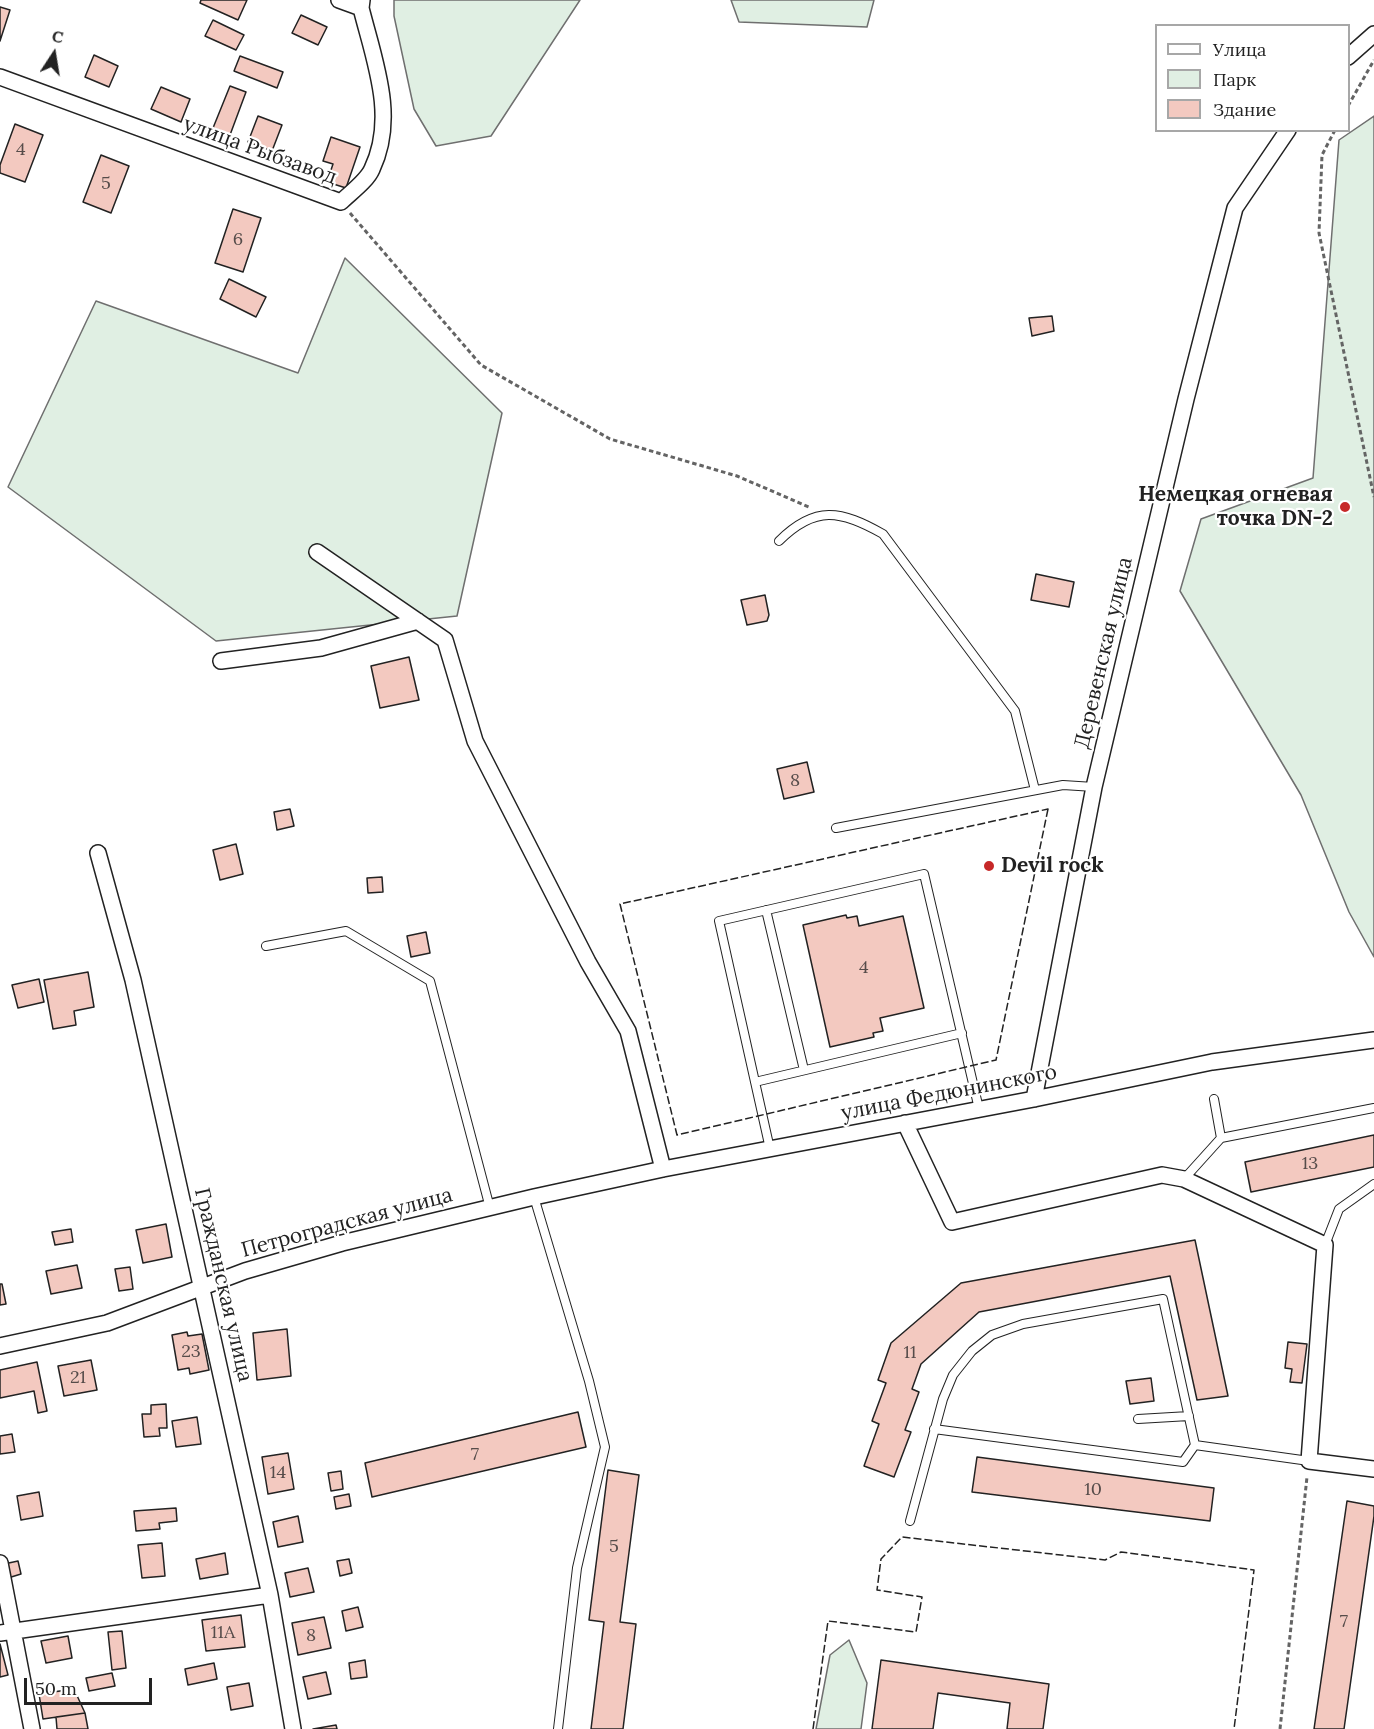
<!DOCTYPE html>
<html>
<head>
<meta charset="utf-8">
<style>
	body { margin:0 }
	#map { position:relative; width:1374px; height:1729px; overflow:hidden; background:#fff; font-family:Lora,serif }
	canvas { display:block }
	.legend { position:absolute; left:1155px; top:24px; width:195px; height:108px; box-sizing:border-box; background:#fff; border:2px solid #a7a7a7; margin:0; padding:8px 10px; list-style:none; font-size:18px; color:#222 }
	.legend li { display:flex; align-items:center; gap:12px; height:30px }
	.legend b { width:30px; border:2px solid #a7a7a7 }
	.north { position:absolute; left:24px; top:24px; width:60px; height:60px; -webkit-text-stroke:4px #fff; paint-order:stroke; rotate:12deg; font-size:16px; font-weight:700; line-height:24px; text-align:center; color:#222 }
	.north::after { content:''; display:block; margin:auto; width:21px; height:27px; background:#222; clip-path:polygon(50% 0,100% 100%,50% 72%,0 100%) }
	.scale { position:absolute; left:24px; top:1678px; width:128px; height:27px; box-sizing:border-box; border:3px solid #222; border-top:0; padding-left:8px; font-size:18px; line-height:21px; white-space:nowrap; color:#222; -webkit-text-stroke:4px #fff; paint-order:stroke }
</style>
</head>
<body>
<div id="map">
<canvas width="1374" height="1729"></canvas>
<ul class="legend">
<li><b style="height:8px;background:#fff"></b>Улица</li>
<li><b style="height:16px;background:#e0efe3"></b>Парк</li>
<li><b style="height:16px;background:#f3c9c0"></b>Здание</li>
</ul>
<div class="north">С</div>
<div class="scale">50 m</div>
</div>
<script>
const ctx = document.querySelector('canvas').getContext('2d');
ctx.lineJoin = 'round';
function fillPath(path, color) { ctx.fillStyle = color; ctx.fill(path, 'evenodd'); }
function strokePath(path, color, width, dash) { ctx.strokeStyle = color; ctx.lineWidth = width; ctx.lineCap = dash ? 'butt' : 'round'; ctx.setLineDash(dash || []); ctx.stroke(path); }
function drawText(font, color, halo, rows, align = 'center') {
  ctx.font = font + ' Lora,serif'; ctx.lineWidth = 4.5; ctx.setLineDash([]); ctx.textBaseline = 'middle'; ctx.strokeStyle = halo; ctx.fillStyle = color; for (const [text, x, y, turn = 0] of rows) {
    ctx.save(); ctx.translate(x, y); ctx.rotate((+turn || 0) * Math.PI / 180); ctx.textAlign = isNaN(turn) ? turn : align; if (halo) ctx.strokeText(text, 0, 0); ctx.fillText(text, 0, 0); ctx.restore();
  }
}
const green = new Path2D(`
	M 394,0 L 580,0 L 491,136 L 436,146 L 414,109 L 394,16 Z
	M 731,0 L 874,0 L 867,27 L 739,22 Z
	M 1374,116 L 1374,957 L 1349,912 L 1301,795 L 1180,591 L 1201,519 L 1313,478 L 1339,140 Z
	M 345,258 L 502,413 L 457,616 L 216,641 L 8,487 L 96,301 L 298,373 Z
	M 849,1640 L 867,1683 L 861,1729 L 816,1729 L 830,1655 Z`);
const building = new Path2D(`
	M 201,0 L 247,0 L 238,20 L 200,3 Z
	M 0,7 L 10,10 L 0,41 Z
	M 301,15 L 327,27 L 318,45 L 292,33 Z
	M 213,20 L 244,35 L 236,50 L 205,36 Z
	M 94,55 L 118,66 L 109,87 L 85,77 Z
	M 240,56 L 283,72 L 277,88 L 234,71 Z
	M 230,86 L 246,92 L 230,135 L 213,128 Z
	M 161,87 L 190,99 L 181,122 L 151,109 Z
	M 258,116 L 282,125 L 272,151 L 248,142 Z
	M 15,124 L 43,135 L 25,182 L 0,173 L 0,165 Z
	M 331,137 L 360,147 L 346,188 L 327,182 L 333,164 L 323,161 Z
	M 101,155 L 129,166 L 111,213 L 83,202 Z
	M 233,209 L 261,218 L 243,272 L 215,263 Z
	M 229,279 L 266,297 L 256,317 L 220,299 Z
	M 1052,316 L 1054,331 L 1032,336 L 1029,318 Z
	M 1036,574 L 1074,582 L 1069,607 L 1031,600 Z
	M 765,595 L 769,615 L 767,621 L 747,625 L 741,600 Z
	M 409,657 L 419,700 L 380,708 L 371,666 Z
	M 807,762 L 814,792 L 784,799 L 777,769 Z
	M 290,809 L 294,826 L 277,830 L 274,812 Z
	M 236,844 L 243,874 L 220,880 L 213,850 Z
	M 382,877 L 383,892 L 368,893 L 367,878 Z
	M 846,915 L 847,918 L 857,916 L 859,926 L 903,916 L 924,1008 L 880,1018 L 883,1031 L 873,1033 L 874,1037 L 830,1047 L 803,925 Z
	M 426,932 L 430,953 L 411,957 L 407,936 Z
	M 88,972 L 94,1007 L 74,1011 L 76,1025 L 53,1029 L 44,980 Z
	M 39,979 L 44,1002 L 18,1008 L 12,985 Z
	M 1374,1135 L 1374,1167 L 1251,1192 L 1245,1162 Z
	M 166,1224 L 172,1257 L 143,1263 L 136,1230 Z
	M 71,1229 L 73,1242 L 55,1245 L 52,1232 Z
	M 1195,1240 L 1228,1396 L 1197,1400 L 1170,1276 L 979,1312 L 921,1364 L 912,1389 L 919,1392 L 905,1430 L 911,1432 L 894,1477 L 864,1466 L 879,1424 L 872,1421 L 886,1383 L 878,1380 L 891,1343 L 961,1283 Z
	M 77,1265 L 82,1288 L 51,1294 L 46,1271 Z
	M 130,1267 L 133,1289 L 119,1291 L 115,1269 Z
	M 0,1284 L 2,1284 L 6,1304 L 0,1305 Z
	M 287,1329 L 291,1376 L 257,1380 L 253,1333 Z
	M 187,1332 L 188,1336 L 202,1334 L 209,1370 L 190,1374 L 189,1368 L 178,1370 L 172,1335 Z
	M 1288,1342 L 1307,1344 L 1302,1383 L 1290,1382 L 1292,1369 L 1285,1368 Z
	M 91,1360 L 97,1390 L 64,1396 L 58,1366 Z
	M 37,1362 L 47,1411 L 38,1413 L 34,1391 L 0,1398 L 0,1370 Z
	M 1151,1378 L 1154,1401 L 1130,1404 L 1126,1381 Z
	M 166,1404 L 167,1428 L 159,1428 L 160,1436 L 144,1437 L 142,1414 L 151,1414 L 151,1405 Z
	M 578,1412 L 586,1447 L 372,1497 L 365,1463 Z
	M 197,1417 L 201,1444 L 176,1447 L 172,1421 Z
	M 12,1434 L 15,1452 L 0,1454 L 0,1436 Z
	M 288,1453 L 294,1489 L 268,1494 L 262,1457 Z
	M 977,1457 L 1214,1488 L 1210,1521 L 972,1492 Z
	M 608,1470 L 639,1475 L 620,1622 L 636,1624 L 623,1729 L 591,1729 L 604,1622 L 589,1620 Z
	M 341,1471 L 343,1489 L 331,1491 L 328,1473 Z
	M 39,1492 L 43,1516 L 21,1520 L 17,1496 Z
	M 349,1494 L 351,1506 L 336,1509 L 334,1497 Z
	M 1347,1501 L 1374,1506 L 1374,1516 L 1344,1729 L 1314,1729 Z
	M 176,1508 L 177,1521 L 159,1523 L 160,1529 L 136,1531 L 134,1511 Z
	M 298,1516 L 303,1542 L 278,1547 L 273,1522 Z
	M 162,1543 L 165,1576 L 142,1578 L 138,1545 Z
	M 225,1553 L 228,1574 L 200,1579 L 196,1559 Z
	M 349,1559 L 352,1573 L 340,1576 L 337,1561 Z
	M 18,1561 L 21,1574 L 8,1578 L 4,1564 Z
	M 308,1568 L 314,1592 L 290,1597 L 285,1573 Z
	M 358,1607 L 363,1627 L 346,1631 L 342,1611 Z
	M 241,1615 L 245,1647 L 206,1651 L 202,1620 Z
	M 324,1617 L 331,1648 L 298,1655 L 292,1623 Z
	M 122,1631 L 126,1668 L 112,1670 L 108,1632 Z
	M 68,1636 L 72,1658 L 46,1663 L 41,1641 Z
	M 0,1644 L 8,1675 L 0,1677 Z
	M 365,1660 L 367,1677 L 351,1679 L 349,1663 Z
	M 881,1660 L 1049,1684 L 1043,1729 L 1007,1729 L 1010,1703 L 938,1693 L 933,1729 L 872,1729 Z
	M 214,1663 L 217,1679 L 188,1685 L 185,1669 Z
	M 326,1672 L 331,1694 L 308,1699 L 303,1677 Z
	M 112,1673 L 115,1686 L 89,1691 L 86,1678 Z
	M 249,1683 L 253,1706 L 231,1710 L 227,1687 Z
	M 74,1689 L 85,1713 L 43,1719 L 39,1694 Z
	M 85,1713 L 88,1729 L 57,1729 L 56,1717 Z
	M 336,1725 L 337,1729 L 313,1729 Z`);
const path = new Path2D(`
	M 1348,106 L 1374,60
	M 1335,130 L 1322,155 L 1319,233 L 1374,497
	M 350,213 L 481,365 L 610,439 L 737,476 L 809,507
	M 1280,1729 L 1307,1477`);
const lane = new Path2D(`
	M 779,541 C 815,505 841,510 883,534 L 1015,711 L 1035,790
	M 836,828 L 1063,785 L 1094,787
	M 766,910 L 804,1070
	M 266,946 L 346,931 L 430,981 L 490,1208
	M 755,1082 L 962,1033
	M 1214,1099 L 1221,1138
	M 770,1149 L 719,921 L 924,874 L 979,1109
	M 1184,1179 L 1221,1138 L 1374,1108
	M 534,1197 L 589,1381 L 605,1447 L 577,1568 L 558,1729
	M 1325,1245 L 1339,1209 L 1374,1184
	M 1138,1419 L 1189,1416
	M 934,1429 L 1183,1462 L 1195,1445 L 1309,1461
	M 910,1521 L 943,1399 L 953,1375 L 972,1351 L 992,1335 L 1023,1324 L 1163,1299 L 1195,1445`);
const street = new Path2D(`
	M 339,0 L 361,8
	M 1348,57 L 1374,34
	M 0,77 L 341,202 C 350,193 367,181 372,169 C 397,117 374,60 361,8 L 362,0
	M 317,552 L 445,640 L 475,741 L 588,962 L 628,1031 L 663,1169
	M 221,661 L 321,648 L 418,621
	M 98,853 L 133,980 L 270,1595 L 293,1729
	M 1034,1099 L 1094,787 L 1186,399 L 1235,208 L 1288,130
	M 905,1123 L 952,1222 L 1162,1175 L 1184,1179 L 1325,1245 L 1309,1461 L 1374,1469
	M 0,1346 L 107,1323 L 245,1271 L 342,1243 L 534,1197 L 663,1169 L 1034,1099 L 1212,1062 L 1374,1040
	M 0,1563 L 32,1729
	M 0,1633 L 270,1595`);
const fence = new Path2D(`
	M 1048,809 L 996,1060 L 677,1135 L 620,904 Z
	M 813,1729 L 828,1621 L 916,1632 L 922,1597 L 877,1590 L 881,1559 L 902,1537 L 1105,1560 L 1121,1552 L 1254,1570 L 1234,1729`);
const markers = [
	[1345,507,6,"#c62828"],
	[989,866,6,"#c62828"]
];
const numberNames = [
	["4",21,150],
	["5",106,184],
	["6",238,240],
	["8",795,781],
	["4",864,968],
	["13",1310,1164],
	["23",191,1352],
	["11",910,1353],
	["21",78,1378],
	["7",475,1455],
	["14",278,1473],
	["10",1093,1490],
	["5",614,1547],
	["7",1344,1622],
	["11А",223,1633],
	["8",311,1636]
];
const streetNames = [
	["улица Рыбзавод",260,151,20],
	["Деревенская улица",1104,653,-77],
	["улица Федюнинского",949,1093,-11],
	["Петроградская улица",347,1223,-15],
	["Гражданская улица",223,1285,77]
];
const poiNames = [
	["Немецкая огневая",1333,495],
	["точка DN-2",1333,519],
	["Devil rock",1001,866,"left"]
];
fillPath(green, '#e0efe3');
strokePath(green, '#6f6f6f', 1.5);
fillPath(building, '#f3c9c0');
strokePath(building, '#222', 1.5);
strokePath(lane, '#222', 10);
strokePath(street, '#222', 18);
strokePath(path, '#646464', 3, [4.5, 3]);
strokePath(lane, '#fff', 8);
strokePath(street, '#fff', 15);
strokePath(fence, '#222', 1.5, [8, 3]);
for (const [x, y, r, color] of markers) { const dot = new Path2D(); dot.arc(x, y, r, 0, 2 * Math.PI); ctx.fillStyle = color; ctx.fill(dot); strokePath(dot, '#fff', 2); }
drawText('18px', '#564c4a', null, numberNames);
drawText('21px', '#222', '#fff', streetNames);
drawText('bold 21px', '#222', '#fff', poiNames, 'right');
</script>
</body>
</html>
